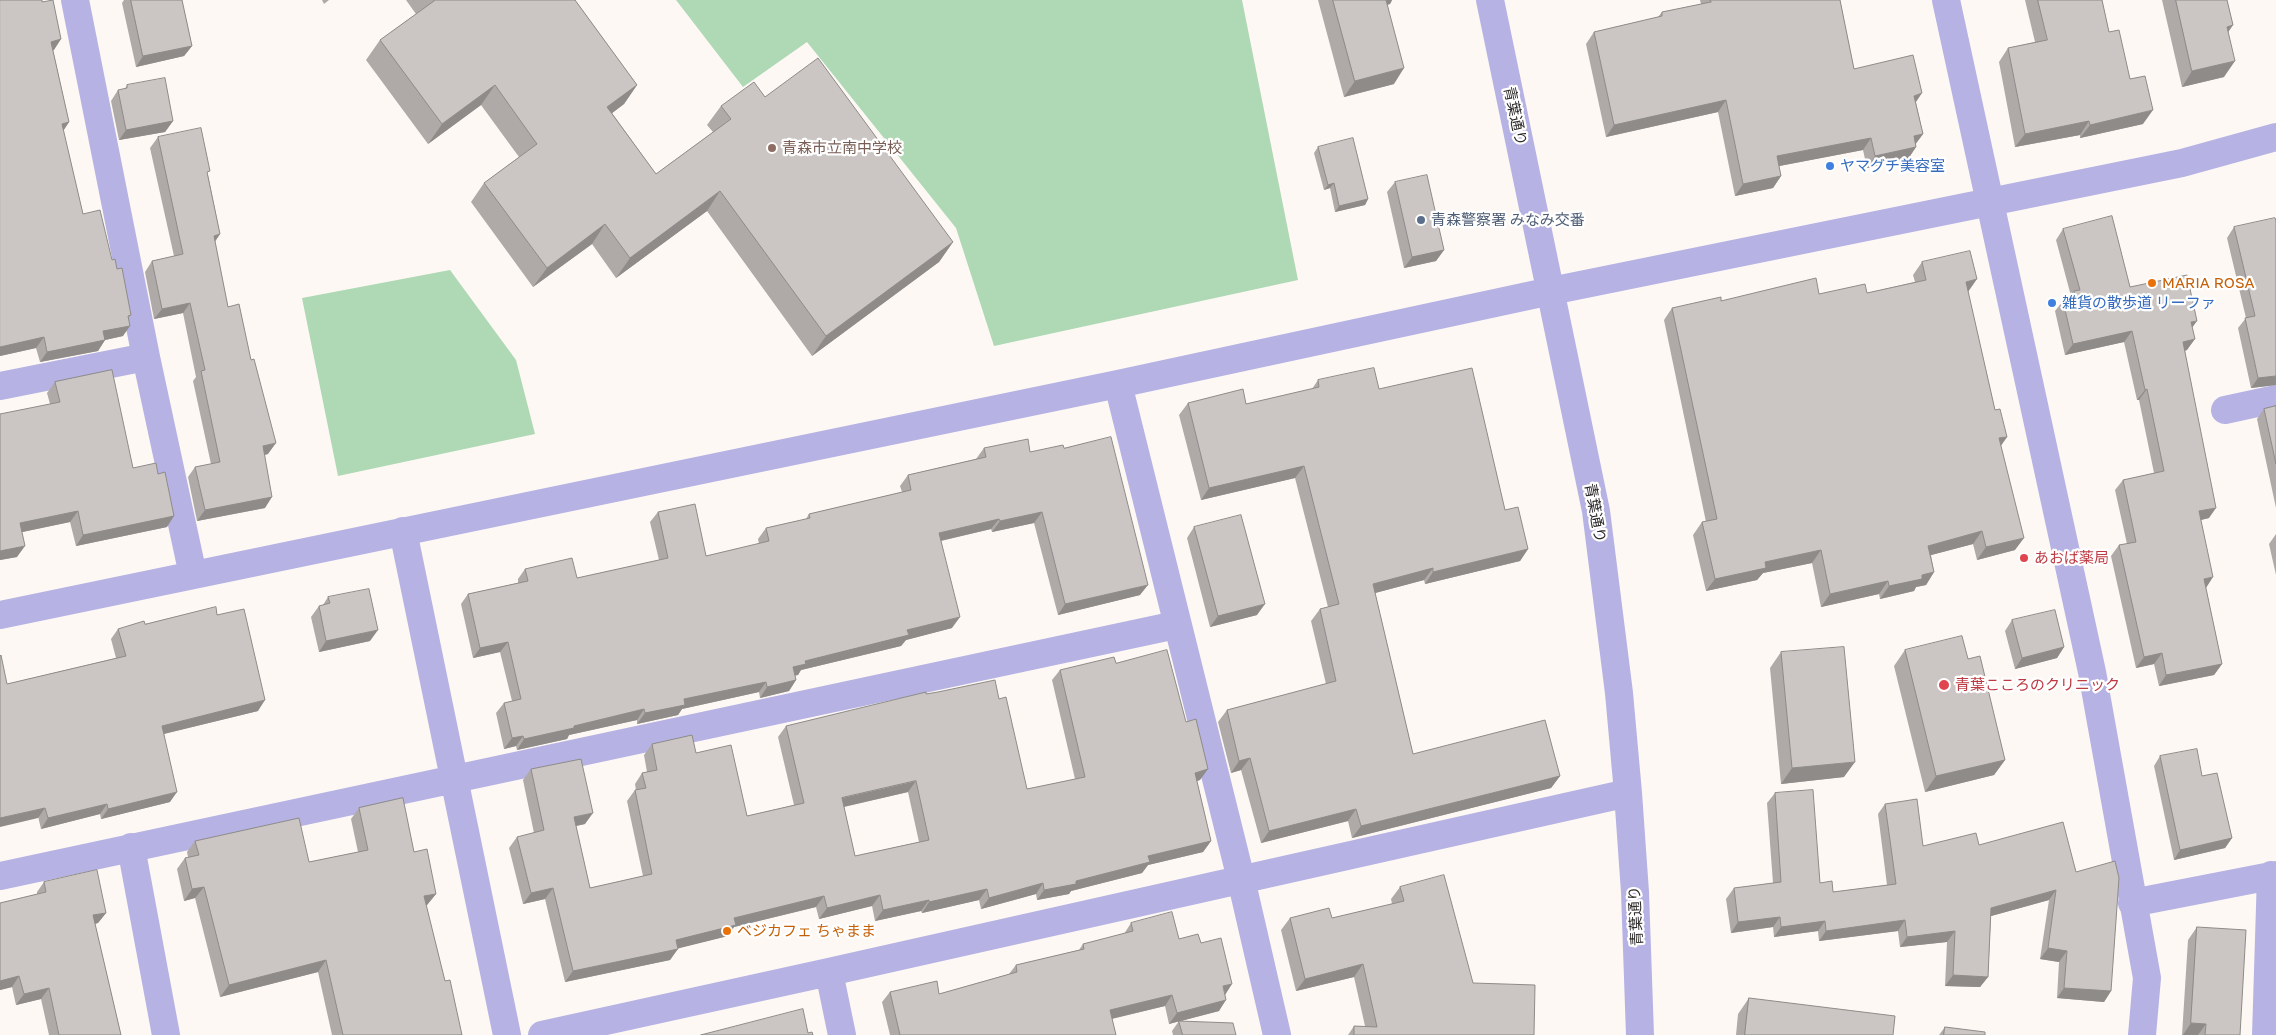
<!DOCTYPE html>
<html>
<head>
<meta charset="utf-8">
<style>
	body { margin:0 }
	canvas { display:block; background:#fdf8f4 }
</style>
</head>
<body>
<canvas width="2276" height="1035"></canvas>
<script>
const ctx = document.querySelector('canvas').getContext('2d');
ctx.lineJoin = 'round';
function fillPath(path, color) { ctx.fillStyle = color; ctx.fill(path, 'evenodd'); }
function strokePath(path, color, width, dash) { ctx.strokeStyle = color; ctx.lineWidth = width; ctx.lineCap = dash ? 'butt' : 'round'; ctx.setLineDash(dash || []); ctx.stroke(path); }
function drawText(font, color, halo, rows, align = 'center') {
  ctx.font = font + ' "Golos Text","Noto Sans JP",sans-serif'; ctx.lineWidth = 4.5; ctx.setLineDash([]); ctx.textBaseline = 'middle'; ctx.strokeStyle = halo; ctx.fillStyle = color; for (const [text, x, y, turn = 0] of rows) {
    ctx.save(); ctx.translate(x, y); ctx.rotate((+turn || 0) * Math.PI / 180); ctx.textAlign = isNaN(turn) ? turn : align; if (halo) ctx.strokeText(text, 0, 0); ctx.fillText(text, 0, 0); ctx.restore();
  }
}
const green = new Path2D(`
	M 676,0 L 1242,0 L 1298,280 L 994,346 L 956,228 L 807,42 L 743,87 Z
	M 450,270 L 516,360 L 535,434 L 338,476 L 302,298 Z`);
const minor = new Path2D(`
	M 75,0 L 146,357 L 193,575
	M 1490,0 L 1596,511 L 1619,693 L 1628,793 L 1635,892 L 1640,1035
	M 1946,0 L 2092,672 L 2147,978 L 2142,1035
	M 1118,384 L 1241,879 L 1277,1035
	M 0,386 L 146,357
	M 2225,410 L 2276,399
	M 403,531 L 507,1035
	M 0,615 L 1118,384 L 1551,291 L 2182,163 L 2276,137
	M 131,847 L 166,1035
	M 0,876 L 1176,625
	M 2132,903 L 2276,875
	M 542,1035 L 829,972
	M 842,1035 L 829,972 L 1628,793
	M 2266,1035 L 2271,875`);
const wall = new Path2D(`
	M 0,0 L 61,39 L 53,50 L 69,122 L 63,130 L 83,214 L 117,269 L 131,315 L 128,319 L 123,336 L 105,340 L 98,351 L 40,362 L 36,348 L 0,356 Z
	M 124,0 L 182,0 L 192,46 L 184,56 L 136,67 L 122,3 Z
	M 322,0 L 329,0 L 324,4 Z
	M 406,0 L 575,0 L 637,85 L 624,104 L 612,113 L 656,174 L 713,132 L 707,125 L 721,106 L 765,97 L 953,242 L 939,262 L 812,356 L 707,211 L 616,278 L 592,244 L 533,287 L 471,202 L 484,183 L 519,157 L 481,105 L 428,144 L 366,60 L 380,40 L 416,14 Z
	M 1318,0 L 1392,0 L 1390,4 L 1387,5 L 1394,84 L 1344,97 Z
	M 1700,0 L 1840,0 L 1854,69 L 1916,103 L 1923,134 L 1915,144 L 1916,147 L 1908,159 L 1867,168 L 1863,150 L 1779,166 L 1781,176 L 1773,188 L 1735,196 L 1718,112 L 1606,137 L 1586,44 L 1594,32 L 1658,17 L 1662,12 L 1701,4 Z
	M 2025,0 L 2102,0 L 2109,32 L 2130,79 L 2143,124 L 2080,138 L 2080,135 L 2015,147 L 1999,62 L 2008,48 L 2035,42 Z
	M 2162,0 L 2227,0 L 2233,25 L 2228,32 L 2224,77 L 2182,87 Z
	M 127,85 L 173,121 L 165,132 L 119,140 L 111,101 L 118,90 L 125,89 Z
	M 158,137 L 208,175 L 220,234 L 215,242 L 228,307 L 268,454 L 264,455 L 265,508 L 197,521 L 188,477 L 195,467 L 211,464 L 193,381 L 196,377 L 183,313 L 154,319 L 145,272 L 152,261 L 174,256 L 150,148 Z
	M 1318,147 L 1368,199 L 1365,205 L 1335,212 L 1330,188 L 1324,190 L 1314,153 Z
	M 1395,182 L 1444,250 L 1436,261 L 1404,268 L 1387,192 Z
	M 2234,227 L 2276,385 L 2251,388 L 2238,328 L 2246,318 L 2227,238 Z
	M 2063,229 L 2130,287 L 2192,328 L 2187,350 L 2185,351 L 2209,518 L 2201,520 L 2206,588 L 2222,664 L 2214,675 L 2159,686 L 2154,664 L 2136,668 L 2111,556 L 2119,545 L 2127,544 L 2115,490 L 2123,480 L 2154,473 L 2139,400 L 2137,400 L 2124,342 L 2065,355 L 2055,311 L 2063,301 L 2068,300 L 2071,296 L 2056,240 Z
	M 1922,262 L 1968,292 L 1995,410 L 2007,437 L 2001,446 L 2015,550 L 1977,560 L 1973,544 L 1931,555 L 1934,572 L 1926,585 L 1916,587 L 1914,591 L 1880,599 L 1879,594 L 1821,607 L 1812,563 L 1763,573 L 1757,580 L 1706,591 L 1693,535 L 1702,522 L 1706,522 L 1664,320 L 1672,308 L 1721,301 L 1819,294 L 1867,293 L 1915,282 L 1913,275 Z
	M 1318,380 L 1379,389 L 1505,510 L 1528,549 L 1520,561 L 1425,584 L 1424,580 L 1375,593 L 1413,754 L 1560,776 L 1551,788 L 1352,838 L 1348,821 L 1261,843 L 1241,770 L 1231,773 L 1218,722 L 1227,710 L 1326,684 L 1311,621 L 1320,609 L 1328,607 L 1295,478 L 1201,500 L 1179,415 L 1188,403 L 1246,404 L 1312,389 Z
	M 55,382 L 133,468 L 167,527 L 76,546 L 70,522 L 22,532 L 17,557 L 0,560 L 50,404 L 47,393 Z
	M 2276,406 L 2276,508 L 2257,419 L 2264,409 Z
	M 984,448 L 1030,452 L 1064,448 L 1140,595 L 1058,615 L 1034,523 L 992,532 L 991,529 L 941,541 L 952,628 L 906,640 L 901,646 L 801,670 L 798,675 L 795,675 L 796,680 L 789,691 L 760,698 L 759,692 L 682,709 L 678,715 L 637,724 L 637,720 L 569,735 L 567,739 L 517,750 L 516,746 L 504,749 L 496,713 L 504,703 L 512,701 L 500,652 L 473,658 L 461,604 L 468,594 L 518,583 L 518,579 L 525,569 L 577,578 L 659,560 L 650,522 L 658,512 L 706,556 L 759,544 L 758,539 L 766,528 L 806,519 L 809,514 L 902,492 L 900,486 L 908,475 L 976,459 Z
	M 1194,527 L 1257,615 L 1210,627 L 1187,538 Z
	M 2276,534 L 2276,575 L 2269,544 Z
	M 328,597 L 370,641 L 319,652 L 311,617 L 319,606 L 323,605 Z
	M 217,615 L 258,711 L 164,734 L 170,802 L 101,819 L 100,814 L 41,829 L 7,684 L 116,658 L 111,639 L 118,629 L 145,624 Z
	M 2012,620 L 2064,647 L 2057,658 L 2015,669 L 2005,631 Z
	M 1905,650 L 1968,659 L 2005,760 L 1994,775 L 1925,792 L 1894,666 Z
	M 1781,652 L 1844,777 L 1781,784 L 1770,668 Z
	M 1116,663 L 1200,780 L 1197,781 L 1211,841 L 1203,852 L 1148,865 L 1142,873 L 1071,891 L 1069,894 L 1037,900 L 1036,894 L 981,909 L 979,900 L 922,913 L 921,911 L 875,921 L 872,906 L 819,919 L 816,907 L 734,927 L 728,936 L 678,948 L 670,960 L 565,982 L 545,899 L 523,904 L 509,848 L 517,837 L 534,833 L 523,780 L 531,769 L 585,824 L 576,826 L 590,888 L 643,876 L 627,801 L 635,790 L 636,790 L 635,784 L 642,773 L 647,772 L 644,755 L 652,744 L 696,753 L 747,816 L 794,805 L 778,737 L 786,726 L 926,694 L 999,699 L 1027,789 L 1075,779 L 1052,680 L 1060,670 ZM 908,792 L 919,842 L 855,856 L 844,807 Z
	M 2160,756 L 2202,776 L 2232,838 L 2225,848 L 2174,860 L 2154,766 Z
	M 1775,793 L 1820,883 L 1833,892 L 1887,885 L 1878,814 L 1885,804 L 1923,846 L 1979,845 L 2076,872 L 2111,991 L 2104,1002 L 2057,998 L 2059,962 L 2040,959 L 2049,900 L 1991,916 L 1988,977 L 1980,987 L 1945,986 L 1947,942 L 1900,947 L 1898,931 L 1819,941 L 1818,931 L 1774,937 L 1773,927 L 1731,933 L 1726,899 L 1734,888 L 1773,883 L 1767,803 Z
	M 359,808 L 414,852 L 436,894 L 427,905 L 426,906 L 445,981 L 462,1035 L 332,1035 L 318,972 L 220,997 L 195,898 L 184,901 L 177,869 L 185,858 L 188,857 L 187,852 L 195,841 L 309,862 L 358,852 L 351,819 Z
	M 44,882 L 106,913 L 98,923 L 95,924 L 121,1035 L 49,1035 L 41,999 L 16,1005 L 12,987 L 0,990 L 0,903 L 37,894 L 37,892 Z
	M 1400,887 L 1473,983 L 1534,1035 L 1348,1035 L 1354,1026 L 1365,1026 L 1354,977 L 1296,991 L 1281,930 L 1290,918 L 1332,918 L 1392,904 L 1391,899 Z
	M 1131,923 L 1179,939 L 1201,943 L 1225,994 L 1219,1011 L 1181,1021 L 1236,1035 L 1173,1035 L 1172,1031 L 1179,1021 L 1169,1024 L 1165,1006 L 1112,1019 L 1116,1035 L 890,1035 L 882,1002 L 890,992 L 939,994 L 1009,974 L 1016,965 L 1079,950 L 1083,944 L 1124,934 Z
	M 2197,927 L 2240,1035 L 2182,1035 L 2188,940 Z
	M 1749,998 L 1893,1035 L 1736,1035 L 1738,1014 Z
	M 1945,1027 L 1985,1035 L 1939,1035 Z`);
const shadedWall = new Path2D(`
	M 1379,0 L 1392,0 L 1390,4 L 1373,8 Z
	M 2233,25 L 2222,41 L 2227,27 Z
	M 61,39 L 54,50 L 44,52 L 51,42 Z
	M 192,46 L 184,56 L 136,67 L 143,56 Z
	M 2235,61 L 2224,77 L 2182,87 L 2192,71 Z
	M 1404,68 L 1394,84 L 1344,97 L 1355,81 Z
	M 495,85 L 481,105 L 428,144 L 442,124 Z
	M 637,85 L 624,104 L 594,127 L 607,107 Z
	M 1922,93 L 1914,105 L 1914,96 Z
	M 1726,100 L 1718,112 L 1606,137 L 1614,125 Z
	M 2153,110 L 2143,124 L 2080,138 L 2090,125 Z
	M 173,121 L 165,132 L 119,140 L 126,130 Z
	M 2089,121 L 2080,135 L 2015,147 L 2025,134 Z
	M 69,122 L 62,133 L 62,124 Z
	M 1923,134 L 1915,145 L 1914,136 Z
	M 1871,138 L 1863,150 L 1769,168 L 1777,156 Z
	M 1916,147 L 1908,159 L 1867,168 L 1875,156 Z
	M 1781,176 L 1773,188 L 1735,196 L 1743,184 Z
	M 1334,183 L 1330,188 L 1324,190 L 1328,185 Z
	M 720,191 L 707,211 L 616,278 L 630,258 Z
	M 1368,199 L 1365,205 L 1335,212 L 1339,206 Z
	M 605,224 L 592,244 L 533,287 L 547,268 Z
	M 220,234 L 212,245 L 214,236 Z
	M 953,242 L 939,262 L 812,356 L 826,336 Z
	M 1444,250 L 1436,261 L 1404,268 L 1412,257 Z
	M 1977,279 L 1968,292 L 1957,294 L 1966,282 Z
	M 190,303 L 183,313 L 154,319 L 162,309 Z
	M 2197,321 L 2189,332 L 2191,322 Z
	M 130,326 L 123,336 L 96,342 L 103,331 Z
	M 2132,331 L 2124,342 L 2065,355 L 2073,344 Z
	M 44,337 L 36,348 L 0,356 L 0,347 Z
	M 2195,339 L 2187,350 L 2175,353 L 2183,342 Z
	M 105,340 L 98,351 L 40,362 L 47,352 Z
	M 2276,376 L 2276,385 L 2251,388 L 2258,378 Z
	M 2147,389 L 2139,400 L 2137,400 L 2145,390 Z
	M 2007,437 L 1998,449 L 1999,438 Z
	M 276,443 L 268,454 L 255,457 L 263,446 Z
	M 1304,466 L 1295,478 L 1201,500 L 1209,488 Z
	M 272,497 L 265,508 L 197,521 L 205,510 Z
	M 2216,508 L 2209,518 L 2192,522 L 2199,511 Z
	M 78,511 L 70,522 L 13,534 L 20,523 Z
	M 1042,512 L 1034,523 L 992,532 L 1000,521 Z
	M 174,516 L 167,527 L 76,546 L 83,535 Z
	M 999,519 L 991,529 L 931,543 L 939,533 Z
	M 1982,531 L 1973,544 L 1920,558 L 1928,546 Z
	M 2024,538 L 2015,550 L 1977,560 L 1986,547 Z
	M 25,546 L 17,557 L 0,560 L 0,551 Z
	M 1528,549 L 1520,561 L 1425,584 L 1433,572 Z
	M 1821,550 L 1812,563 L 1763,573 L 1757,580 L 1706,591 L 1715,579 L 1765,562 Z
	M 1433,568 L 1424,580 L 1364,596 L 1373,584 Z
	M 1934,572 L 1926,585 L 1916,587 L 1914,591 L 1880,599 L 1889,586 L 1922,575 Z
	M 2213,577 L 2206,588 L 2204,579 Z
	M 1888,581 L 1879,594 L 1821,607 L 1830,594 Z
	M 1148,585 L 1140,595 L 1058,615 L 1065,604 Z
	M 1265,604 L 1257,615 L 1210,627 L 1218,616 Z
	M 960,617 L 952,628 L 906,640 L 901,646 L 801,670 L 798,675 L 786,678 L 793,667 L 805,661 L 907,630 Z
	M 378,630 L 370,641 L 319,652 L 326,641 Z
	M 508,642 L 500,652 L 473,658 L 480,648 Z
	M 2064,647 L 2057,658 L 2015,669 L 2022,658 Z
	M 2162,653 L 2154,664 L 2136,668 L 2144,657 Z
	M 2222,664 L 2214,675 L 2159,686 L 2166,675 Z
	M 796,680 L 789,691 L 760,698 L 767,687 Z
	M 766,682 L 759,692 L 682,709 L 678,715 L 637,724 L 645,713 L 684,699 Z
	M 265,700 L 258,711 L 155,736 L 162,726 Z
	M 644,709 L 637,720 L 569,735 L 567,739 L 517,750 L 524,739 L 574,726 Z
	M 523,736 L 516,746 L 504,749 L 512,738 Z
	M 1250,758 L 1241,770 L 1231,773 L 1239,761 Z
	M 2005,760 L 1994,775 L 1925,792 L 1936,776 Z
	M 1855,762 L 1844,777 L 1781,784 L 1792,768 Z
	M 1208,769 L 1200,780 L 1187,784 L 1195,773 Z
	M 1560,776 L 1551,788 L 1352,838 L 1361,826 Z
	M 916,781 L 908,792 L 834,809 L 842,798 Z
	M 177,792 L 170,802 L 101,819 L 108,809 Z
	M 107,804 L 100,814 L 41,829 L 48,818 Z
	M 45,808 L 38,818 L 0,827 L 0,818 Z
	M 1356,809 L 1348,821 L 1261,843 L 1269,831 Z
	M 593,813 L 585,824 L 566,828 L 574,817 Z
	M 2232,838 L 2225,848 L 2174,860 L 2180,850 Z
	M 1211,841 L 1203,852 L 1148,865 L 1142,873 L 1071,891 L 1069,894 L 1037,900 L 1044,890 L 1076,881 L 1148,856 Z
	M 1043,883 L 1036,894 L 981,909 L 989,898 Z
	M 204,887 L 195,898 L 184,901 L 192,889 Z
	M 553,888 L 545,899 L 523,904 L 531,893 Z
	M 987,889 L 979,900 L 922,913 L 929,902 Z
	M 2056,890 L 2049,900 L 1984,918 L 1991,908 Z
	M 436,894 L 427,905 L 416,908 L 424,896 Z
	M 880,895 L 872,906 L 819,919 L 827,908 Z
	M 824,896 L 816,907 L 734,927 L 728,936 L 668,951 L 676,940 L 734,918 Z
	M 929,900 L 921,911 L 875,921 L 883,910 Z
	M 106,913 L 98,923 L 85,926 L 93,915 Z
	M 1780,917 L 1773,927 L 1731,933 L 1738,922 Z
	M 1905,920 L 1898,931 L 1819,941 L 1826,931 Z
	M 1825,921 L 1818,931 L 1774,937 L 1781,927 Z
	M 1955,931 L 1947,942 L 1900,947 L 1907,937 Z
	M 2048,948 L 2067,951 L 2059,962 L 2040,959 Z
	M 678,949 L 670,960 L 565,982 L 573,971 Z
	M 326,960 L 318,972 L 220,997 L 229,985 Z
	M 1363,964 L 1354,977 L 1296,991 L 1305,979 Z
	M 1953,975 L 1988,977 L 1980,987 L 1945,986 Z
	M 19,976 L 12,987 L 0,990 L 0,981 Z
	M 1232,984 L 1225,995 L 1223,986 Z
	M 49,988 L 41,999 L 16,1005 L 24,994 Z
	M 2064,988 L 2111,991 L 2104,1002 L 2057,998 Z
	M 1172,995 L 1165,1006 L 1102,1021 L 1110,1010 Z
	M 1226,1000 L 1219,1011 L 1169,1024 L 1177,1013 Z
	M 2191,1023 L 2206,1024 L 2198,1035 L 2183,1035 Z`);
const building = new Path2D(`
	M 0,0 L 42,0 L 42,2 L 53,0 L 61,39 L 51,42 L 69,122 L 62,124 L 83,214 L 100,210 L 112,260 L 115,259 L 117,269 L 122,268 L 131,315 L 128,316 L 130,326 L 103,331 L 105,340 L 47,352 L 44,337 L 0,347 Z
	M 131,0 L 182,0 L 192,46 L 143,56 Z
	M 434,0 L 575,0 L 637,85 L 607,107 L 656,174 L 731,119 L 721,106 L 754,82 L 765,97 L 818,58 L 953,242 L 826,336 L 720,191 L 630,258 L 605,224 L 547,268 L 484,183 L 537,144 L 495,85 L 442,124 L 380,40 L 434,1 Z
	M 1333,0 L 1386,0 L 1404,68 L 1355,81 Z
	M 1710,0 L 1840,0 L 1854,69 L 1913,55 L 1922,93 L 1914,96 L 1923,134 L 1914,136 L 1916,147 L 1875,156 L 1871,138 L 1777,156 L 1781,176 L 1743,184 L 1726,100 L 1614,125 L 1594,32 L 1662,16 L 1662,12 L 1711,2 Z
	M 2038,0 L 2102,0 L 2109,32 L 2119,30 L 2130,79 L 2145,76 L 2153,110 L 2090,125 L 2089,121 L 2025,134 L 2008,48 L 2047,40 Z
	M 2176,0 L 2227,0 L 2233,25 L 2227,27 L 2235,61 L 2192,71 Z
	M 165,78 L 173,121 L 126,130 L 118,90 L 127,88 L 127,85 Z
	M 201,128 L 210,171 L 207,172 L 220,234 L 214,236 L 228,307 L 239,304 L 251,360 L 254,359 L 276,443 L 263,446 L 272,497 L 205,510 L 195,467 L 220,462 L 201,371 L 205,370 L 190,303 L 162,309 L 152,261 L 183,254 L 158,137 Z
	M 1353,138 L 1368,199 L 1339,206 L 1334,183 L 1328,185 L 1318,147 Z
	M 1427,175 L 1444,250 L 1412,257 L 1395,182 Z
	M 2112,216 L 2130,287 L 2187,275 L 2197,321 L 2191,322 L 2195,339 L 2183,342 L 2216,508 L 2199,511 L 2213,577 L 2204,579 L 2222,664 L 2166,675 L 2162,653 L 2144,657 L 2119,545 L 2136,542 L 2123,480 L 2164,471 L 2147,389 L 2145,390 L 2132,331 L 2073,344 L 2063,301 L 2075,298 L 2074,291 L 2080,290 L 2063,229 Z
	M 2275,218 L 2276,221 L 2276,376 L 2258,378 L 2245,318 L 2255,316 L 2234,227 Z
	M 1970,251 L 1977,279 L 1966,282 L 1995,410 L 2000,409 L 2007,437 L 1999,438 L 2024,538 L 1986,547 L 1982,531 L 1928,546 L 1934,572 L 1922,575 L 1922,579 L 1889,586 L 1888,581 L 1830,594 L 1821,550 L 1765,562 L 1766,568 L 1715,579 L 1702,522 L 1717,519 L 1672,308 L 1721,297 L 1721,301 L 1816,278 L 1819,294 L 1865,284 L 1867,293 L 1926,280 L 1922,262 Z
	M 1374,368 L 1379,389 L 1472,368 L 1505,510 L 1518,507 L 1528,549 L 1433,572 L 1433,568 L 1373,584 L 1413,754 L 1545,720 L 1560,776 L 1361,826 L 1356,809 L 1269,831 L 1250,758 L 1239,761 L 1227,710 L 1336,681 L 1320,609 L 1339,604 L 1304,466 L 1209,488 L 1188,403 L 1243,389 L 1246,404 L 1319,387 L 1318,380 Z
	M 112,370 L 133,468 L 156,463 L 158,474 L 165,472 L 174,516 L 83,535 L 78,511 L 20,523 L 25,546 L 0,551 L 0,414 L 60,402 L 55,382 Z
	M 2276,406 L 2276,464 L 2264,409 Z
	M 1111,437 L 1148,585 L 1065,604 L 1042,512 L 1000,521 L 999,519 L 939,533 L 960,617 L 907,630 L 909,635 L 805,661 L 806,664 L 793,667 L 796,680 L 767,687 L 766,682 L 684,699 L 685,705 L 645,713 L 644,709 L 574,726 L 574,728 L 524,739 L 523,736 L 512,738 L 504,703 L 521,699 L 508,642 L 480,648 L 468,594 L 528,581 L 525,569 L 572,558 L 577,578 L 668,558 L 658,512 L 695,504 L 706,556 L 769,541 L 766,528 L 810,518 L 809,514 L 911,490 L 908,475 L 986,457 L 984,448 L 1028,439 L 1030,452 L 1063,445 L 1064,448 Z
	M 1241,515 L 1265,604 L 1218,616 L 1194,527 Z
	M 369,589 L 378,630 L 326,641 L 319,606 L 330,603 L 328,597 Z
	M 216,607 L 217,615 L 244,609 L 265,700 L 162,726 L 177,792 L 108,809 L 107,804 L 48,818 L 45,808 L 0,818 L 0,656 L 1,655 L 7,684 L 126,656 L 118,629 L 144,621 L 145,624 Z
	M 2055,610 L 2064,647 L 2022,658 L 2012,620 Z
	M 1962,636 L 1968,659 L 1980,656 L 2005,760 L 1936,776 L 1905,650 Z
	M 1844,647 L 1855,762 L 1792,768 L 1781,652 Z
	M 1167,650 L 1186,722 L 1196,719 L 1208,769 L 1195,773 L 1211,841 L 1148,856 L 1150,862 L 1076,881 L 1076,884 L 1044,890 L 1043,883 L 989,898 L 987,889 L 929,902 L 929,900 L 883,910 L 880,895 L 827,908 L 824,896 L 734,918 L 736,925 L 676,940 L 678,949 L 573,971 L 553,888 L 531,893 L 517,837 L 544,830 L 531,769 L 581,759 L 593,813 L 574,817 L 590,888 L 652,874 L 635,790 L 646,788 L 642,773 L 657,770 L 652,744 L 692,735 L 696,753 L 731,745 L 747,816 L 804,803 L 786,726 L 926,692 L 926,694 L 938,692 L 995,680 L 999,699 L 1006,697 L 1027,789 L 1085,777 L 1060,670 L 1114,657 L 1116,663 ZM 916,781 L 929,840 L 855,856 L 842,798 Z
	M 2197,749 L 2202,776 L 2217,773 L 2232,838 L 2180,850 L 2160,756 Z
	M 1813,790 L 1820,883 L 1832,881 L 1833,892 L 1896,884 L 1885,804 L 1917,799 L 1923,846 L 1976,833 L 1979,845 L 2063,822 L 2076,872 L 2115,861 L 2119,878 L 2111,991 L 2064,988 L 2067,951 L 2048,948 L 2056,890 L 1991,908 L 1988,977 L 1953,975 L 1955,931 L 1907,937 L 1905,920 L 1826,931 L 1825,921 L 1781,927 L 1780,917 L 1738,922 L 1734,888 L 1781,882 L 1775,793 Z
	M 403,798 L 414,852 L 427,849 L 436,894 L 424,896 L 445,981 L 450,980 L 462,1035 L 343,1035 L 326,960 L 229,985 L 204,887 L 192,889 L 185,858 L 199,855 L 195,841 L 299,818 L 309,862 L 368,850 L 359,808 Z
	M 97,870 L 106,913 L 93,915 L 121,1035 L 59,1035 L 49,988 L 24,994 L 19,976 L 0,981 L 0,903 L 46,892 L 44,882 Z
	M 1444,875 L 1473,983 L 1535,985 L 1534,1035 L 1354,1035 L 1354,1026 L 1377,1027 L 1363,964 L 1305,979 L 1290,918 L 1329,908 L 1332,918 L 1404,901 L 1400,887 Z
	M 1172,912 L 1179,939 L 1198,934 L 1201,943 L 1221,938 L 1232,984 L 1223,986 L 1226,1000 L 1177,1013 L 1172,995 L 1110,1010 L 1116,1035 L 900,1035 L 890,992 L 937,981 L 939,994 L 1017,972 L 1016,965 L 1084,949 L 1083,944 L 1133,931 L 1131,923 Z
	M 2197,927 L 2246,930 L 2240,1035 L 2205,1035 L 2206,1024 L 2191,1023 Z
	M 1749,998 L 1895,1016 L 1893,1035 L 1745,1035 Z
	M 803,1009 L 808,1033 L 812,1032 L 813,1035 L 701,1035 Z
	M 1179,1021 L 1233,1023 L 1236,1035 L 1183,1035 Z
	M 1945,1027 L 1985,1032 L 1985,1035 L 1944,1035 Z`);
const markers = [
	[772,148,5,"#8d6e63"],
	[1830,166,5,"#3f7fe0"],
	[1421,220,5,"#5c6f8a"],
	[2152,283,5,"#e8710a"],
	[2052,303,5,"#3f7fe0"],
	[2024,558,5,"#e0444e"],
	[1944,685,6,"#e0444e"],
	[727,931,5,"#e8710a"]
];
const streetNames = [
	["青葉通り",1515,116,78],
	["青葉通り",1595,513,80],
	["青葉通り",1636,916,-93]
];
const educationNames = [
	["青森市立南中学校",782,148]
];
const shopNames = [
	["ヤマグチ美容室",1840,166],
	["雑貨の散歩道 リーファ",2062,303]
];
const serviceNames = [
	["青森警察署 みなみ交番",1431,220]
];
const foodNames = [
	["MARIA ROSA",2162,283],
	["ベジカフェ ちゃまま",737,931]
];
const healthNames = [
	["あおば薬局",2034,558],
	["青葉こころのクリニック",1955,685]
];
fillPath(green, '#aed9b4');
strokePath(minor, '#b6b3e4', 28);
fillPath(wall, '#afaaa8');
fillPath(shadedWall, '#8e8b88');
fillPath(building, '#cbc6c3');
strokePath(building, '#8e8b88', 1);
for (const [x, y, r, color] of markers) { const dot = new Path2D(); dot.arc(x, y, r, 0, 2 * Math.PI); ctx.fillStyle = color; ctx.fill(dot); strokePath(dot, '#fff', 2); }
drawText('15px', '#2c2a29', '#fff', streetNames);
drawText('15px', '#785e54', '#fff', educationNames, 'left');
drawText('15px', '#366cbe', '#fff', shopNames, 'left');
drawText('15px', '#4e5e75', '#fff', serviceNames, 'left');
drawText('15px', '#c56008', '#fff', foodNames, 'left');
drawText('15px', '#be3a42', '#fff', healthNames, 'left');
</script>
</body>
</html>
